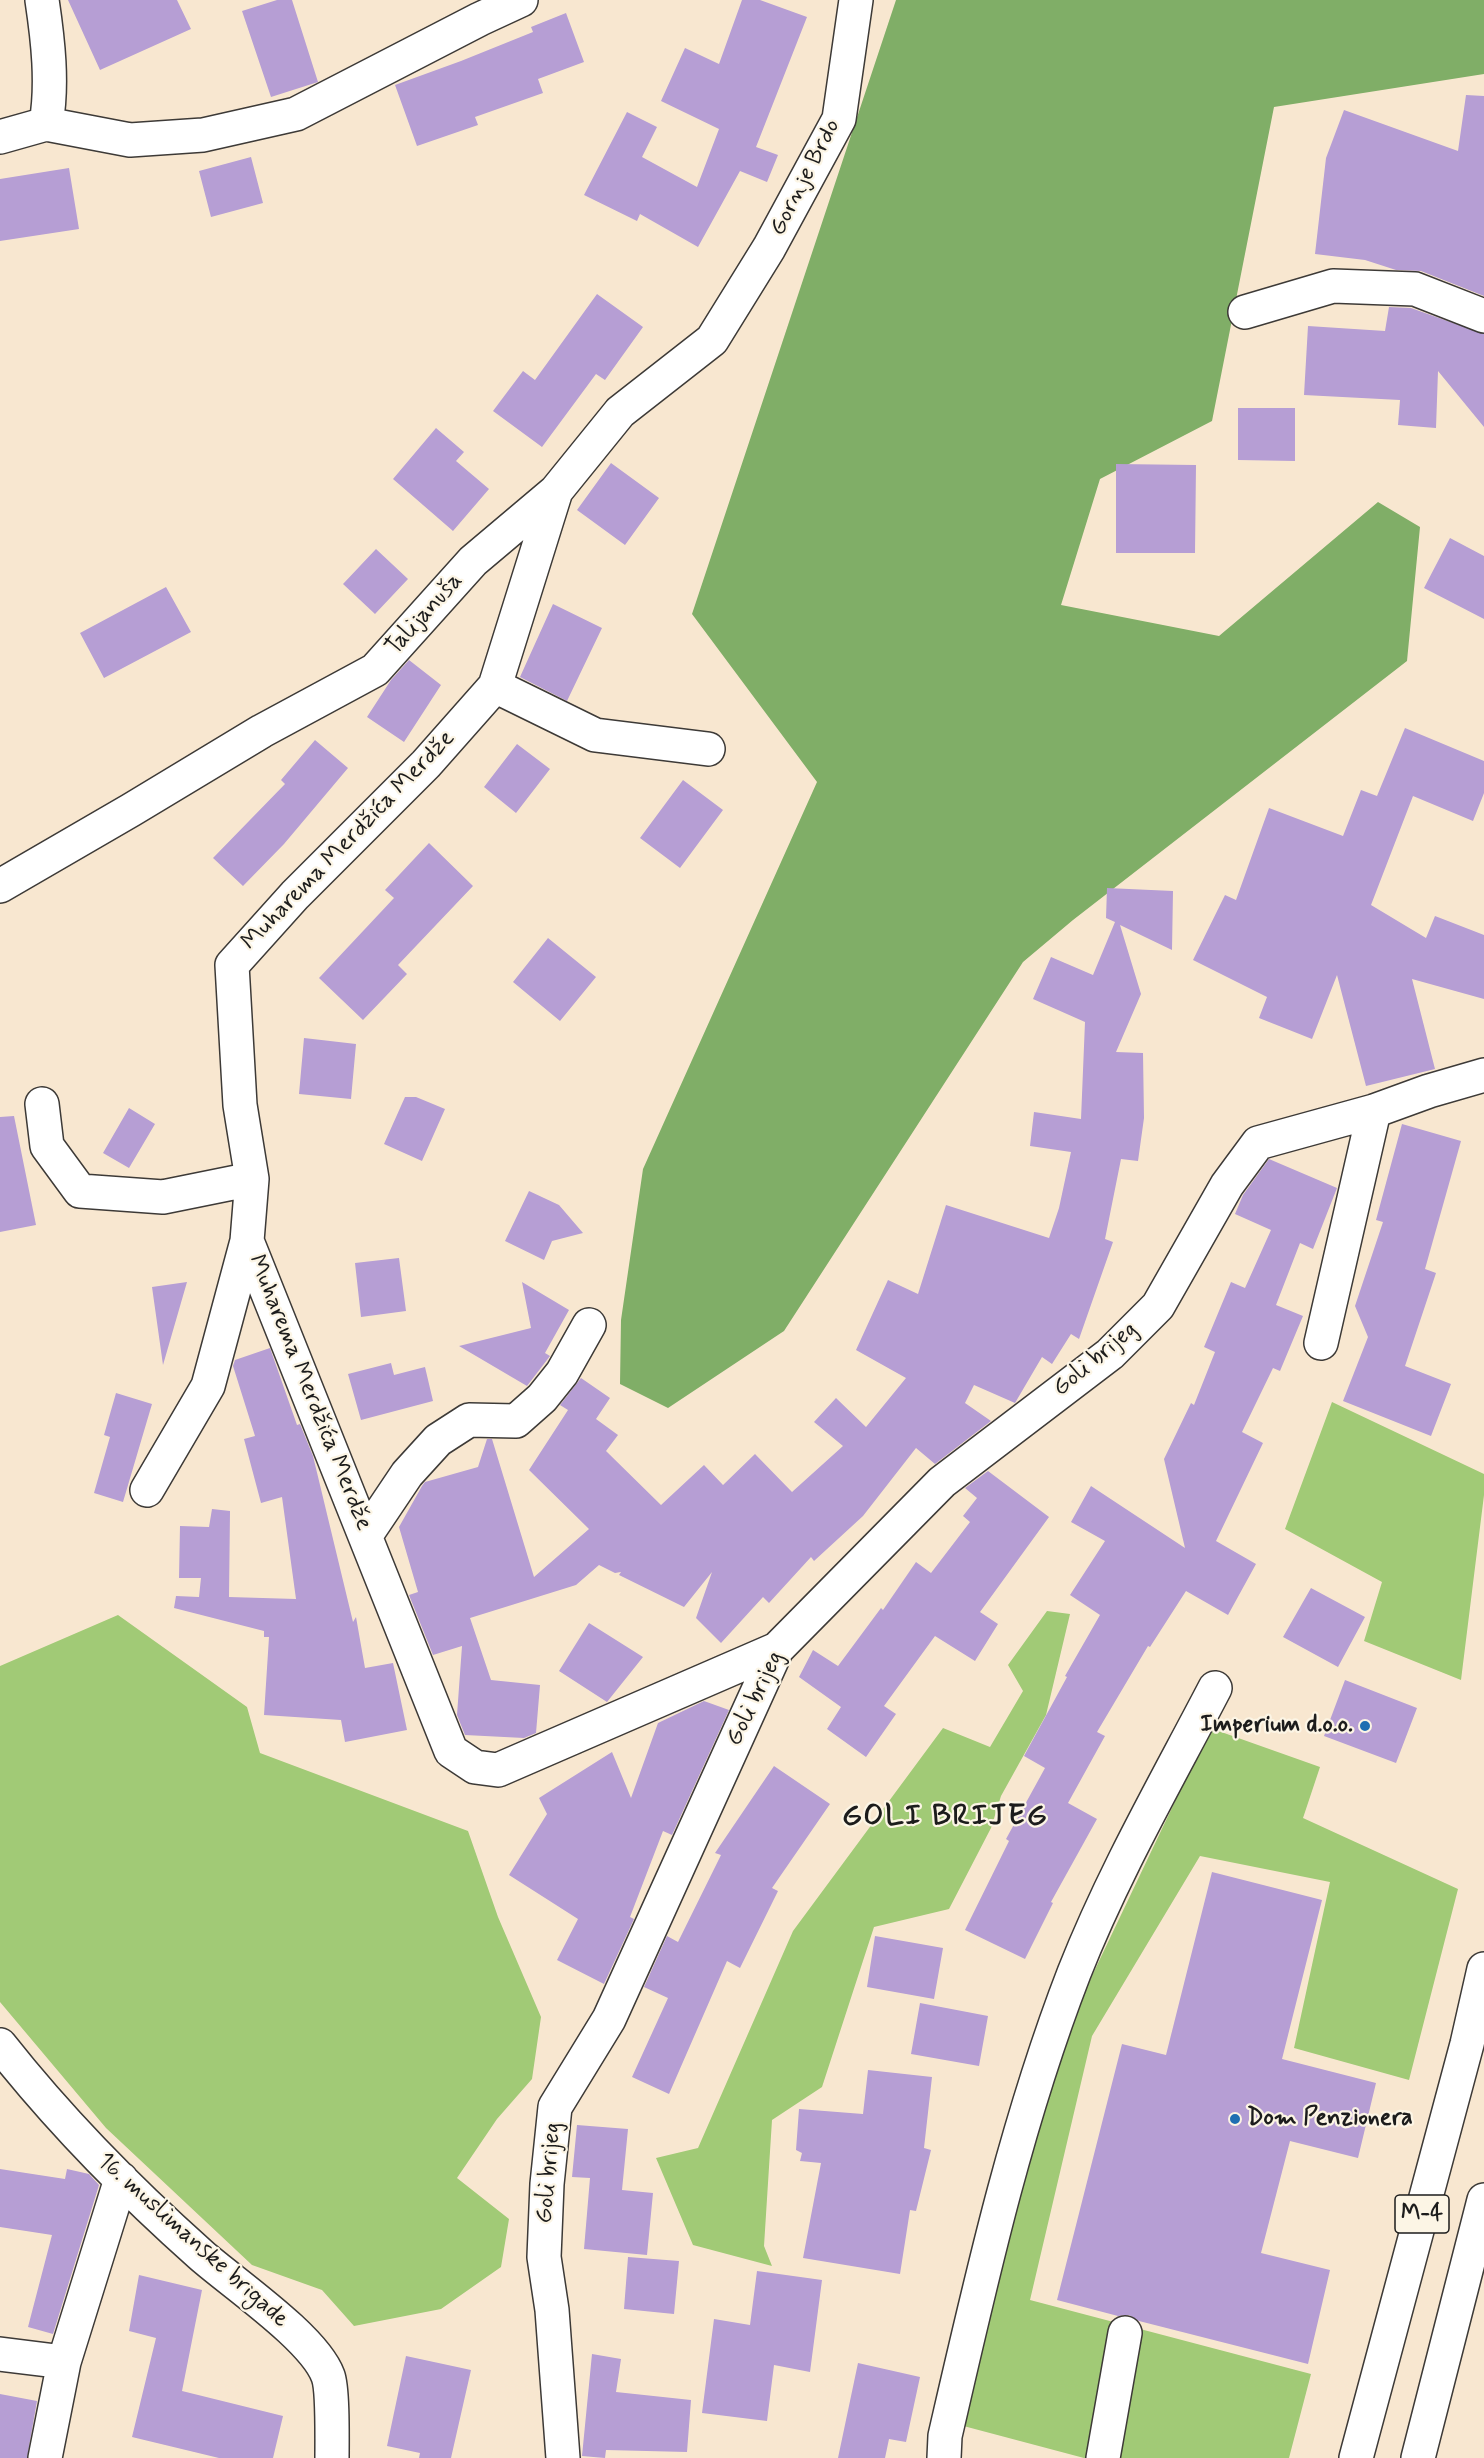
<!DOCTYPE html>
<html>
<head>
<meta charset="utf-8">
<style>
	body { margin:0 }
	canvas { display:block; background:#f8e7d0 }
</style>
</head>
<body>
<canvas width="1484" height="2458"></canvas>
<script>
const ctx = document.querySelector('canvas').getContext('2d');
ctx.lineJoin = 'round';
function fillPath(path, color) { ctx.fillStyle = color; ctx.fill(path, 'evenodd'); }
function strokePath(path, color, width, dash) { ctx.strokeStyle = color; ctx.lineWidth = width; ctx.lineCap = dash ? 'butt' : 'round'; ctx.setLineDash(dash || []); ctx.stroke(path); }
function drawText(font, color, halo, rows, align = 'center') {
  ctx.font = font + ' Mynerve,sans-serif'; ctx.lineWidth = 4.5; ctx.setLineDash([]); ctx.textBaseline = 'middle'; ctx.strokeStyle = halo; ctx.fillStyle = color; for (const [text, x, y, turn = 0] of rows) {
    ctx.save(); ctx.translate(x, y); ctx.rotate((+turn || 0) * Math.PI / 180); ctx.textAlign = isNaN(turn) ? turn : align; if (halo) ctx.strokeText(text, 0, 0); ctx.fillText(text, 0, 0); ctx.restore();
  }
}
const green = new Path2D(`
	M 1332,1402 L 1484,1474 L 1484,1495 L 1461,1680 L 1364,1641 L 1382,1582 L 1285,1529 Z
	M 1047,1611 L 1070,1614 L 1046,1715 L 1001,1796 L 991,1828 L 949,1909 L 874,1927 L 822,2087 L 772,2120 L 764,2246 L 772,2266 L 693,2245 L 656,2158 L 698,2148 L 793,1931 L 943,1728 L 990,1747 L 1023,1691 L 1008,1665 Z
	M 118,1615 L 247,1707 L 260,1753 L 468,1831 L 498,1917 L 541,2017 L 532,2079 L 497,2119 L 457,2178 L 509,2219 L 501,2267 L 441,2309 L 354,2326 L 322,2290 L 252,2265 L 106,2128 L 0,2002 L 0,1666 Z
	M 1210,1728 L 1320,1767 L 1303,1818 L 1458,1889 L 1409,2080 L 1294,2048 L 1330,1882 L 1200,1856 L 1092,2036 L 1030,2300 L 1311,2374 L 1289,2458 L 1084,2458 L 956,2424 L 1060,2043 Z`);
const forest = new Path2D(`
	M 896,0 L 1484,0 L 1484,74 L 1274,107 L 1212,421 L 1100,479 L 1061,605 L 1219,636 L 1378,502 L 1420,527 L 1407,661 L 1073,920 L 1023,962 L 784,1331 L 668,1408 L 620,1384 L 621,1320 L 643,1169 L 817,782 L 692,614 Z`);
const building = new Path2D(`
	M 68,0 L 177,0 L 191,29 L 100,70 Z
	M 277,0 L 292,0 L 318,82 L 271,97 L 242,11 Z
	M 742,0 L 760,0 L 807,17 L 756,147 L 778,155 L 767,182 L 740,171 L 698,247 L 640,214 L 637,221 L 584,195 L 627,112 L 657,127 L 642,157 L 697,187 L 719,129 L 661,101 L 685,48 L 719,64 Z
	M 566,13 L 584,62 L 538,79 L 543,93 L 475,117 L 478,125 L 417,146 L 395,85 L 461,61 L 533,32 L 531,27 Z
	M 1466,95 L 1484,96 L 1484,296 L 1421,271 L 1396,270 L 1365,260 L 1315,254 L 1326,158 L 1344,110 L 1458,151 Z
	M 251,157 L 263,203 L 211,217 L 199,171 Z
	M 69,168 L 79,229 L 0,241 L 0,179 Z
	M 597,294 L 643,327 L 605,380 L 596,374 L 542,447 L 493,411 L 523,371 L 535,380 Z
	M 1389,307 L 1411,308 L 1484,334 L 1484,427 L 1438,371 L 1436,428 L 1398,425 L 1400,400 L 1304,395 L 1308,326 L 1385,331 Z
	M 1238,408 L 1295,408 L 1295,461 L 1238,460 Z
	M 436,428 L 464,452 L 456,461 L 489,489 L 453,531 L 393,479 Z
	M 611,463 L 659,498 L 625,545 L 577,510 Z
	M 1116,464 L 1196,465 L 1195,553 L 1116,553 Z
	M 1450,538 L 1484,556 L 1484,619 L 1424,588 Z
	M 376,549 L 408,579 L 375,614 L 343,584 Z
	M 166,587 L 191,632 L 104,678 L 80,633 Z
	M 553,604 L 602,628 L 567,701 L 520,677 Z
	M 409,660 L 441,685 L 404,742 L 367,717 L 391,680 Z
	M 1405,728 L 1484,761 L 1484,793 L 1473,821 L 1413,796 L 1371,905 L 1426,938 L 1435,916 L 1484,935 L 1484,999 L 1412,979 L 1435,1069 L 1366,1086 L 1337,975 L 1312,1039 L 1259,1018 L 1267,997 L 1193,960 L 1225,895 L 1236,900 L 1269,808 L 1343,836 L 1361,790 L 1377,796 Z
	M 315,740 L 348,768 L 284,844 L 243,886 L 213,858 L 285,784 L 281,780 Z
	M 517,744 L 550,769 L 516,813 L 484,787 Z
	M 683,780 L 723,810 L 680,868 L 640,838 Z
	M 429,843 L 473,886 L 398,965 L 407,974 L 363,1020 L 319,978 L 394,898 L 385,890 Z
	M 1107,888 L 1173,891 L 1172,950 L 1120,925 L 1141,994 L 1116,1052 L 1143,1053 L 1144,1118 L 1138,1161 L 1121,1159 L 1105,1239 L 1113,1242 L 1079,1339 L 1071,1334 L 1052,1364 L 1042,1357 L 1015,1403 L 974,1385 L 965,1403 L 991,1421 L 935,1464 L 916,1448 L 863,1516 L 814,1561 L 811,1557 L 769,1603 L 763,1597 L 721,1643 L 696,1618 L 712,1572 L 684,1607 L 619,1575 L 621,1572 L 615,1573 L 599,1565 L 576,1585 L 470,1618 L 491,1680 L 540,1685 L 536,1733 L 524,1738 L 465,1735 L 457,1715 L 462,1646 L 433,1655 L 409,1595 L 418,1592 L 399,1527 L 422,1486 L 425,1482 L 478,1467 L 487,1439 L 492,1439 L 534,1577 L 589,1529 L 529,1470 L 568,1410 L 560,1405 L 581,1378 L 610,1398 L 596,1419 L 618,1435 L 606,1451 L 661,1505 L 704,1465 L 723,1485 L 755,1454 L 792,1492 L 843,1446 L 814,1422 L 836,1398 L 866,1427 L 906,1378 L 856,1350 L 888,1280 L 918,1294 L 946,1205 L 1049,1238 L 1059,1208 L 1071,1152 L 1030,1146 L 1034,1112 L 1081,1119 L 1085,1022 L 1033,999 L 1051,957 L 1093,975 L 1115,922 L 1106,918 Z
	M 548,938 L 596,977 L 560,1021 L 513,982 Z
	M 304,1038 L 356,1044 L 351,1099 L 299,1094 Z
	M 405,1097 L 416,1097 L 445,1109 L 422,1161 L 384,1144 Z
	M 129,1108 L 155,1124 L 129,1168 L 103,1153 Z
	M 14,1116 L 36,1225 L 0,1232 L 0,1117 Z
	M 1402,1124 L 1461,1141 L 1425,1269 L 1436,1273 L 1405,1366 L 1451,1384 L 1431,1436 L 1343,1401 L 1368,1337 L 1355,1306 L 1383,1222 L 1376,1220 Z
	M 1269,1159 L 1337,1188 L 1313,1249 L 1300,1243 L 1276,1305 L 1303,1316 L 1280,1371 L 1273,1368 L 1242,1432 L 1263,1443 L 1216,1541 L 1256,1564 L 1228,1615 L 1186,1591 L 1150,1647 L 1148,1646 L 1097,1732 L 1105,1736 L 1068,1803 L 1097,1819 L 1051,1902 L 1053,1903 L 1025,1959 L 965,1930 L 1009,1841 L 1006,1839 L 1045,1768 L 1024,1756 L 1067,1677 L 1065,1676 L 1100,1615 L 1070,1595 L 1105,1541 L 1071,1522 L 1091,1486 L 1185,1548 L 1164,1459 L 1191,1403 L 1194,1405 L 1215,1352 L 1204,1347 L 1231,1282 L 1245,1288 L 1271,1230 L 1235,1214 L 1243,1195 Z
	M 529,1191 L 559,1205 L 583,1233 L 552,1241 L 544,1260 L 505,1241 Z
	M 399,1258 L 406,1311 L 361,1317 L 355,1263 Z
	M 187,1282 L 163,1365 L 152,1287 Z
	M 522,1282 L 569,1310 L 545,1353 L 550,1356 L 527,1386 L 459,1346 L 531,1328 Z
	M 270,1348 L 297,1425 L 300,1424 L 313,1456 L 353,1622 L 356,1617 L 365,1668 L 393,1663 L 407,1730 L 345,1742 L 341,1720 L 264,1715 L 269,1637 L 264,1637 L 264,1631 L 174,1608 L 176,1596 L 199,1597 L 201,1578 L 179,1578 L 180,1526 L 209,1527 L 212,1509 L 230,1511 L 229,1597 L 296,1599 L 282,1497 L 261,1503 L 244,1439 L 255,1436 L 233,1366 L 235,1360 Z
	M 391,1363 L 394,1375 L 425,1367 L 433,1401 L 361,1420 L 348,1374 Z
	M 116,1393 L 152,1404 L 123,1502 L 94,1493 L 110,1437 L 104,1435 Z
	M 988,1471 L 1049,1517 L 980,1612 L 998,1624 L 975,1661 L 935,1636 L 884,1706 L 896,1714 L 866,1757 L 827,1729 L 841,1707 L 799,1677 L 813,1650 L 838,1666 L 881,1608 L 883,1610 L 916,1562 L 931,1573 L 970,1522 L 963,1516 L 977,1498 L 965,1488 Z
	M 1311,1588 L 1365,1617 L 1338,1667 L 1283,1637 Z
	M 589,1623 L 643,1657 L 607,1702 L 559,1671 Z
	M 1345,1680 L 1417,1708 L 1396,1763 L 1324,1736 Z
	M 704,1701 L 729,1710 L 672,1835 L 663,1831 L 630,1917 L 634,1919 L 604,1984 L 557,1960 L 578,1919 L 509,1875 L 547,1814 L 539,1798 L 612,1752 L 631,1798 L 658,1723 Z
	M 774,1766 L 830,1804 L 772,1888 L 778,1891 L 740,1968 L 727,1961 L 669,2094 L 632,2077 L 668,1998 L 644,1987 L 667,1936 L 678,1942 L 721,1855 L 715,1853 Z
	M 1212,1872 L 1322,1900 L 1282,2059 L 1376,2083 L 1358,2158 L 1290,2141 L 1261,2253 L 1330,2270 L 1308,2364 L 1139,2321 L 1129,2315 L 1118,2316 L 1057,2300 L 1122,2044 L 1166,2055 Z
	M 875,1936 L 943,1948 L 934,1999 L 867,1987 Z
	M 920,2003 L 988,2016 L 979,2066 L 911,2054 Z
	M 868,2070 L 932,2077 L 924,2148 L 931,2150 L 916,2211 L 910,2210 L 900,2274 L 803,2258 L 821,2163 L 800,2161 L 802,2153 L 796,2150 L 799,2109 L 863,2114 Z
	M 577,2125 L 628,2129 L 622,2190 L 653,2193 L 647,2255 L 584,2249 L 590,2178 L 572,2177 Z
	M 0,2169 L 65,2179 L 67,2169 L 89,2174 L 99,2185 L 53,2334 L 28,2327 L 52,2235 L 0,2227 Z
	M 628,2257 L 679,2261 L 674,2314 L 624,2309 Z
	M 757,2271 L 822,2280 L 810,2372 L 774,2365 L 767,2421 L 702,2413 L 714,2319 L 750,2325 Z
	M 139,2275 L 202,2290 L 182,2391 L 283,2416 L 273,2458 L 219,2458 L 132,2437 L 156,2338 L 129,2331 Z
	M 592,2354 L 621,2359 L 616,2392 L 691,2400 L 687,2452 L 606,2450 L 605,2458 L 582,2456 Z
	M 406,2356 L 471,2370 L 451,2458 L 419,2458 L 420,2453 L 387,2446 Z
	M 858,2363 L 920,2377 L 906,2442 L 889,2439 L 885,2458 L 838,2458 Z
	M 0,2394 L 37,2401 L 27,2458 L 0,2458 Z`);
const minor = new Path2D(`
	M 46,124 L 130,140 L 203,135 L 296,114 L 480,19 L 521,0
	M 0,137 L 46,124 C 53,84 48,40 42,0
	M 1245,312 L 1333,286 L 1415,289 L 1484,316
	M 556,491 L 495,686 L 426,764 L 295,895 L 232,965 L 240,1105 L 252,1179 L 247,1241 L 451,1751 L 475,1767 L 498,1770 L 777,1649
	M 495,686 L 595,735 L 708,749
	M 0,886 L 131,810 L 262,731 L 375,670 L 473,561 L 556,491 L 620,412 L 712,340 L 769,248 L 839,119 L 856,0
	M 42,1104 L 47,1146 L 80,1191 L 163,1197 L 252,1179
	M 1321,1343 L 1374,1111
	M 147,1490 L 208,1386 L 247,1241
	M 366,1535 L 407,1474 L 438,1440 L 469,1420 L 516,1421 L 542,1398 L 562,1373 L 589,1325
	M 0,2045 C 60,2121 129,2191 201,2255 C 234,2284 314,2338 328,2376 C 333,2389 332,2441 332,2458
	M 0,2354 L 64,2362 L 121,2179
	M 45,2458 L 64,2362
	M 563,2458 L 552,2310 L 544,2257 L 547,2184 L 555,2107 L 609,2019 L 777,1649 L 942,1482 L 1110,1354 L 1158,1306 L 1227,1185 L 1258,1143 L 1374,1111 L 1429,1091 L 1484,1075
	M 944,2458 L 945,2436 C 981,2280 1016,2123 1074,1973 C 1113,1874 1166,1782 1215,1688
	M 1103,2458 L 1125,2333`);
const major = new Path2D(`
	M 1356,2458 L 1467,2044 L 1484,1969
	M 1418,2458 L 1484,2200`);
const markers = [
	[1365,1726,6,"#1f6fb2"],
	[1235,2119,6,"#1f6fb2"]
];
const shields = [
	[1422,2214,54]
];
const shieldNames = [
	["M-4",1422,2214]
];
const streetNames = [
	["Gornje Brdo",806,178,-63],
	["Talijanuša",425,615,-48],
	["Muharema Merdžića Merdže",349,841,-46],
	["Goli brijeg",1096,1360,-40],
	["Muharema Merdžića Merdže",309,1393,68],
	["Goli brijeg",756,1699,-64],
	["Goli brijeg",550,2173,-85],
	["16. muslimanske brigade",192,2241,42]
];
const poiNames = [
	["Imperium d.o.o.",1353,1726],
	["Dom Penzionera",1247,2119,"left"]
];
const districtNames = [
	["GOLI BRIJEG",945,1818]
];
fillPath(green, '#a1ca76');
fillPath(forest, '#80ae67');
fillPath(building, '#b69ed4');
strokePath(minor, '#3d3a37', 36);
strokePath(major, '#3d3a37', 36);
strokePath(minor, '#fff', 33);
strokePath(major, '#fff', 33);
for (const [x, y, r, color] of markers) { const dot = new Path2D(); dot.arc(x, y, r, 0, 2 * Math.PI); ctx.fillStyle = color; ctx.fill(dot); strokePath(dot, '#fcf5e5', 2); }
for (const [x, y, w] of shields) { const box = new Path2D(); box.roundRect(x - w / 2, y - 19, w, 38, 4.5); ctx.fillStyle = '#fcf5e5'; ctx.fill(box); strokePath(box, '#1c1c1c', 1.5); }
drawText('bold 22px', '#1c1c1c', null, shieldNames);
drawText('24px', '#1c1c1c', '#fcf5e5', streetNames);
drawText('bold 24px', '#1c1c1c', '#fcf5e5', poiNames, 'right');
ctx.letterSpacing = '1.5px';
drawText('bold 30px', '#1c1c1c', '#fcf5e5', districtNames);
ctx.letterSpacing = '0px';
</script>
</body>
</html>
